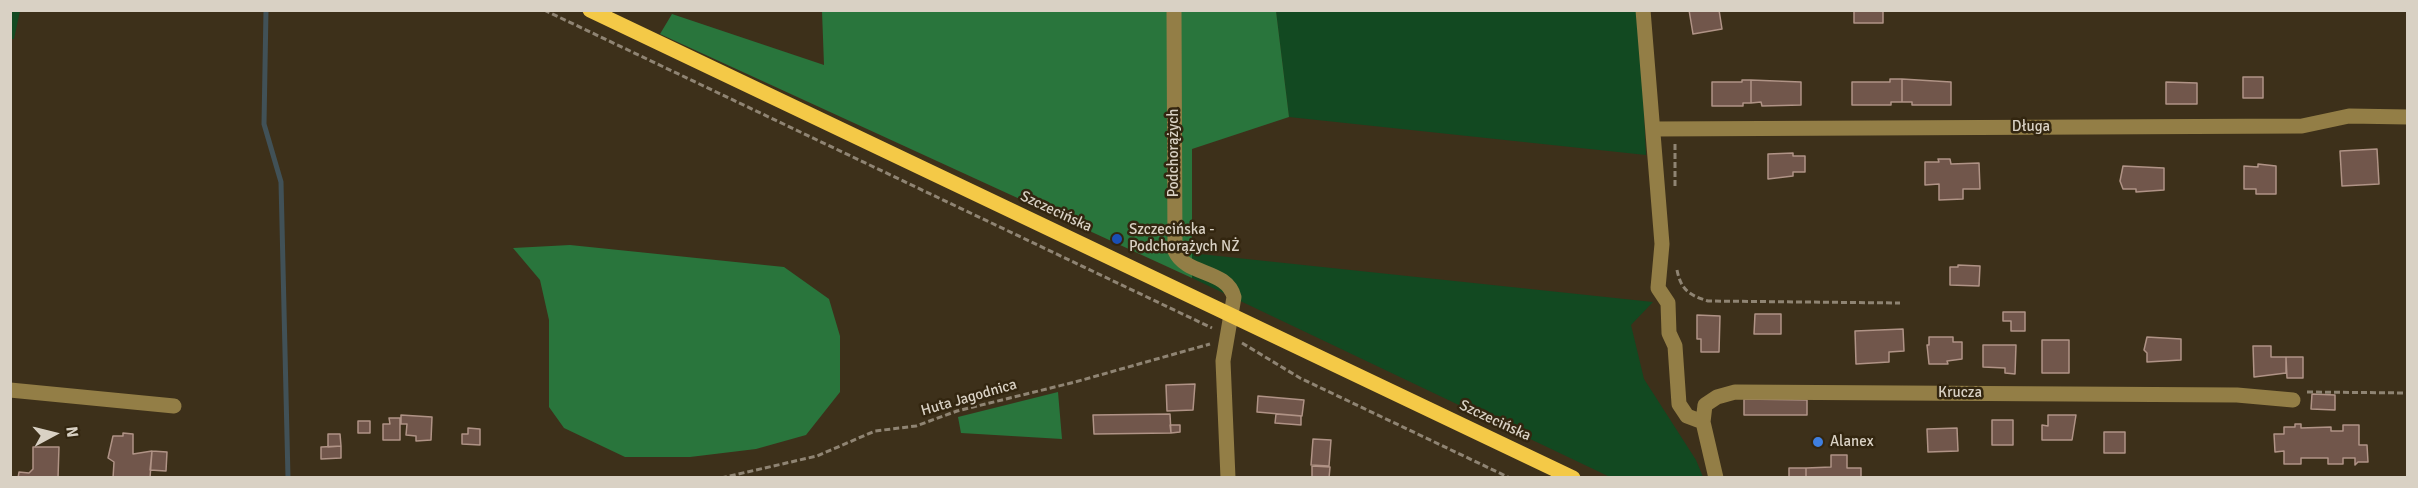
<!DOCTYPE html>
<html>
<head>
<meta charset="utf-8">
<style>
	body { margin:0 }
	#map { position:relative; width:2418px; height:488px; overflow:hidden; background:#3d301a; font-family:Signika,sans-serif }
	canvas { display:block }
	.frame { position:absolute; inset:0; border:12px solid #d9d1c4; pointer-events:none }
	.north { position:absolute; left:24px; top:404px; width:60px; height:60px; -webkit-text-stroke:4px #332610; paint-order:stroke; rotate:83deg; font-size:16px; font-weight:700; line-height:24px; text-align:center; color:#d9d1c4 }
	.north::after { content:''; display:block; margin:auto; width:21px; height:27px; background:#d9d1c4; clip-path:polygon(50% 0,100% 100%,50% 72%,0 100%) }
</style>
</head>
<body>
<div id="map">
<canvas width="2418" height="488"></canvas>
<div class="frame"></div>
<div class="north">N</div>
</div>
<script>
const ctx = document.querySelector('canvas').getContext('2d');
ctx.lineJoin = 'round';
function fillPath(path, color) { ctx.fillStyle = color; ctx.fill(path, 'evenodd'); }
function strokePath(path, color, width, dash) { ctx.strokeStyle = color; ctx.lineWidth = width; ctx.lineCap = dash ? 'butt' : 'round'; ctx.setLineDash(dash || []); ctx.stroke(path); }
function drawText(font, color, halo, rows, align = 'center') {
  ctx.font = font + ' Signika,sans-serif'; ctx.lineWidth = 5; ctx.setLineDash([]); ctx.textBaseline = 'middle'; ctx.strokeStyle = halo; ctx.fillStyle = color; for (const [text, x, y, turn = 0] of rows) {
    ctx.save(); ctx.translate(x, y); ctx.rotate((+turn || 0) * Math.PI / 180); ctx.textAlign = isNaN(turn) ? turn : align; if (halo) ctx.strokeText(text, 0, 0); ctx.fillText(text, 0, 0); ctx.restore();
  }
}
const green = new Path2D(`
	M 11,11 L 20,11 L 14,39 L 11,39 Z
	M 1276,11 L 1636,11 L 1642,70 L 1646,155 L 1289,117 Z
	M 1190,253 L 1653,302 L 1631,325 L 1644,379 L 1696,460 L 1703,477 L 1610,477 L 1192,278 Z`);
const forest = new Path2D(`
	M 822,11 L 1276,11 L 1289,117 L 1192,149 L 1192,278 L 660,34 L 672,14 L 824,65 Z
	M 570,245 L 784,267 L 829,299 L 840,336 L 840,392 L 806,435 L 756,449 L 690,457 L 625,457 L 564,428 L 549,407 L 549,320 L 540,280 L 513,248 Z
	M 1058,392 L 1062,439 L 961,433 L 958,417 Z`);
const stream = new Path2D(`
	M 266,10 L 264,124 L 281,182 L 288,478`);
const building = new Path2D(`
	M 1689,10 L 1719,10 L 1722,29 L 1693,34 Z
	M 1854,10 L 1883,10 L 1883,23 L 1854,23 Z
	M 2243,77 L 2263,77 L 2263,98 L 2243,98 Z
	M 1890,79 L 1902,79 L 1902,102 L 1891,102 L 1891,105 L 1852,105 L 1852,82 L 1890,82 Z
	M 1902,79 L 1951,82 L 1951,105 L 1912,105 L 1912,102 L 1902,102 Z
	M 1742,80 L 1751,80 L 1751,103 L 1743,103 L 1743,106 L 1712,106 L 1712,82 L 1742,82 Z
	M 1751,80 L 1801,82 L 1801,105 L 1762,106 L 1761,102 L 1751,103 Z
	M 2166,82 L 2197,83 L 2197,104 L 2166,104 Z
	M 2377,149 L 2379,184 L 2342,186 L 2340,151 Z
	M 1793,153 L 1793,156 L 1805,156 L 1805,172 L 1793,172 L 1793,176 L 1768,179 L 1768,154 Z
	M 1938,159 L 1950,159 L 1951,164 L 1979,163 L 1980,189 L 1963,189 L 1963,199 L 1939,200 L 1939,184 L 1925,185 L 1925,162 L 1939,162 Z
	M 2258,164 L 2276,166 L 2276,194 L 2256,194 L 2256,189 L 2244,189 L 2244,166 L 2258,167 Z
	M 2123,166 L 2164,168 L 2164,190 L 2136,192 L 2136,189 L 2123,189 L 2120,181 Z
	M 1958,265 L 1980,266 L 1979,286 L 1950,285 L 1950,267 L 1958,267 Z
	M 2003,312 L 2025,312 L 2025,331 L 2011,331 L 2011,321 L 2003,321 Z
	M 1755,314 L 1781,314 L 1781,334 L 1754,334 Z
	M 1697,315 L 1720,316 L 1719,352 L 1701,352 L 1701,339 L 1697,339 Z
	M 1903,329 L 1904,351 L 1889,352 L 1889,362 L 1856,364 L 1855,331 Z
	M 1929,337 L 1953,337 L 1953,342 L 1962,342 L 1962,359 L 1947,361 L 1948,364 L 1929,364 L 1927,345 L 1929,345 Z
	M 2147,337 L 2181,339 L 2181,360 L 2147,362 L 2147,353 L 2144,350 Z
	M 2042,340 L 2069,340 L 2069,373 L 2042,373 Z
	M 1983,345 L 2016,345 L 2015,374 L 2005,373 L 2005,368 L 1983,367 Z
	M 2253,346 L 2271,346 L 2271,357 L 2286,357 L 2286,373 L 2254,377 Z
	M 2286,357 L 2303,357 L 2303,378 L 2287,378 Z
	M 1195,384 L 1193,410 L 1167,411 L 1166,385 Z
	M 2312,394 L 2335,395 L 2335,410 L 2311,409 Z
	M 1258,396 L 1304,400 L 1302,416 L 1257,412 Z
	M 1744,399 L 1807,400 L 1807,415 L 1744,415 Z
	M 1170,414 L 1171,433 L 1094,434 L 1093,415 Z
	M 1276,414 L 1301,416 L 1301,425 L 1275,423 Z
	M 401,415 L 432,417 L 431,440 L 416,441 L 416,436 L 406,435 L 407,424 L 401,424 Z
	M 2048,415 L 2076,415 L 2072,440 L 2042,440 L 2042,425 L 2048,426 Z
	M 389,418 L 400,418 L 400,440 L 383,440 L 383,424 L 390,424 Z
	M 1992,420 L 2013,420 L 2013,445 L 1992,445 Z
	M 358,421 L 370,421 L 370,433 L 358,433 Z
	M 2295,424 L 2301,424 L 2301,428 L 2331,427 L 2331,431 L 2343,431 L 2343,425 L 2359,425 L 2359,445 L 2367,445 L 2368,462 L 2358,462 L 2355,465 L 2355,458 L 2343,458 L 2343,464 L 2328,464 L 2328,458 L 2301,458 L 2301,464 L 2284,464 L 2284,451 L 2275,452 L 2274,434 L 2284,434 L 2284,427 L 2295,427 Z
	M 1170,425 L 1180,425 L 1180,432 L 1171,433 Z
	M 468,428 L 480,429 L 480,445 L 462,444 L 462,434 L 468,434 Z
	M 1957,428 L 1958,451 L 1928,452 L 1927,429 Z
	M 2104,432 L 2125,432 L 2125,453 L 2104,453 Z
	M 123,433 L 133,434 L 133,454 L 152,451 L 150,478 L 113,478 L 114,462 L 108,458 L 113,436 L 123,436 Z
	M 328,434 L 340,434 L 341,446 L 328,447 Z
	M 1313,439 L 1331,440 L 1329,466 L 1311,465 Z
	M 341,446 L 341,458 L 321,459 L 321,447 Z
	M 33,447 L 59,447 L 58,478 L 18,478 L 19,472 L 29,473 L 33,469 Z
	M 152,451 L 167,452 L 166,471 L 150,470 Z
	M 1831,455 L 1847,455 L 1847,468 L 1861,468 L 1861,478 L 1806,478 L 1806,468 L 1831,467 Z
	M 1312,466 L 1330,467 L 1329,478 L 1312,478 Z
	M 1789,468 L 1806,468 L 1806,478 L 1789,478 Z`);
const path = new Path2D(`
	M 544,10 L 1212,328
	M 1675,144 L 1675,188
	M 1677,270 C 1681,290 1689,295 1708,301 L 1900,303
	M 1242,343 L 1300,378 L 1510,478
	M 2307,392 L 2408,393
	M 721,478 L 817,456 L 875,431 L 916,426 L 957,411 L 1075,382 L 1210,344`);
const minor = new Path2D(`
	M 1174,10 L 1175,251 C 1186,276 1227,269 1234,297 L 1223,361 L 1228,478
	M 1643,10 L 1662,244 L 1658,288 L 1668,303 L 1669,333 L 1675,346 L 1679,404 L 1687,416 L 1703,422
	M 1654,129 L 2302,126 L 2349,116 L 2408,117
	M 10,390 L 174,406
	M 1716,478 L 1703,422 L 1705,405 L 1717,397 L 1735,392 L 2237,395 L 2293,400`);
const major = new Path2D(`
	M 590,10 L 1573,478`);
const markers = [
	[1117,239,6,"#1a4fb4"],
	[1818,442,6,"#3f7fe0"]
];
const streetNames = [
	["Długa",2031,127],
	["Podchorążych",1174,153,-90],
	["Szczecińska",1056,212,25],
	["Krucza",1960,393],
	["Huta Jagodnica",969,398,-16],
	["Szczecińska",1495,421,25]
];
const poiNames = [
	["Szczecińska -",1129,230],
	["Podchorążych NŻ",1129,247],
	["Alanex",1830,442]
];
fillPath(green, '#124921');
fillPath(forest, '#29753c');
strokePath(stream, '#415157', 5);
fillPath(building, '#71564b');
strokePath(building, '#b09386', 1.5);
strokePath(path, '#8f8473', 3, [6, 3]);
strokePath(minor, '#937e46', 15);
strokePath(major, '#f4c947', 15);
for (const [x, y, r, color] of markers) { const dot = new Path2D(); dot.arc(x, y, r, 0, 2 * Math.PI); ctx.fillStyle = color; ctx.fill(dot); strokePath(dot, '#332610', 2); }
drawText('15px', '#d9d1c4', '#332610', streetNames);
drawText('15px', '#d9d1c4', '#332610', poiNames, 'left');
</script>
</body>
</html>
